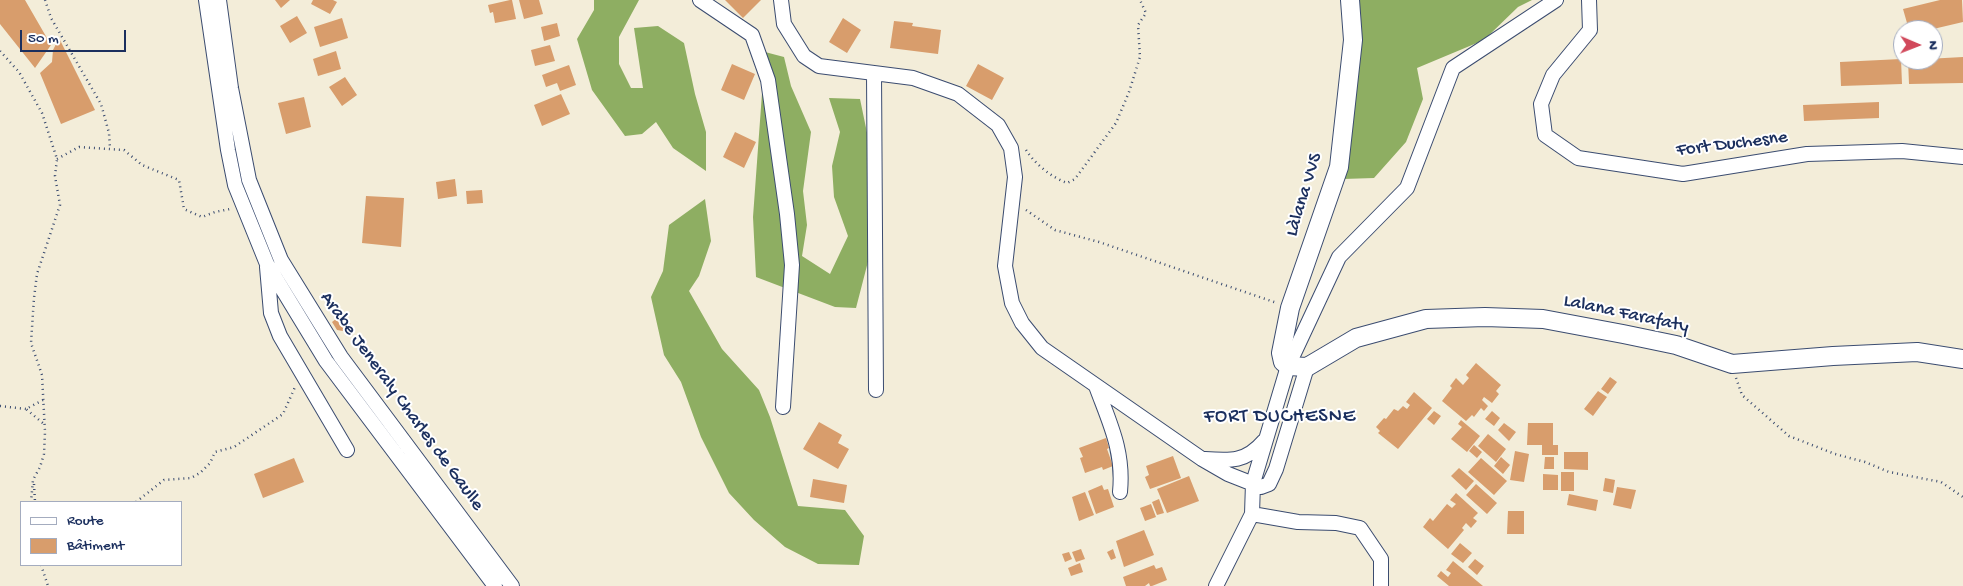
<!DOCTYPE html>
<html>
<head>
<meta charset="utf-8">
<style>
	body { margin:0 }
	#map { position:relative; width:1963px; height:586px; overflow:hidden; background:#f3edd9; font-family:"Gochi Hand",sans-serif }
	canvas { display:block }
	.legend { position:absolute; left:20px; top:501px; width:162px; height:65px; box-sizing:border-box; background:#fff; border:1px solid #a4acbf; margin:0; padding:6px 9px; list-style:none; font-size:15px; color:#1b2f5e }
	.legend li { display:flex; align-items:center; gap:10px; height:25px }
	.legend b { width:25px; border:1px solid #a4acbf }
	.north { position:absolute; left:1893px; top:20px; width:50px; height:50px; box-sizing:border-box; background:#fff; border:1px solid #a4acbf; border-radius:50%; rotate:91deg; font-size:14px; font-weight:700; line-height:20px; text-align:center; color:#1b2f5e }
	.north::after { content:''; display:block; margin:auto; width:18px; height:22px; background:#d1495b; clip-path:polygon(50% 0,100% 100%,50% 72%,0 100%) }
	.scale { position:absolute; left:20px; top:30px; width:106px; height:22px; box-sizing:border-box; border:2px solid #1b2f5e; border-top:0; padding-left:6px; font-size:15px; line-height:18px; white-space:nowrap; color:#1b2f5e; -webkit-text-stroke:4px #fff; paint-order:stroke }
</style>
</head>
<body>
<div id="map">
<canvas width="1963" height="586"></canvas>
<ul class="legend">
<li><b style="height:6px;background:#fff"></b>Route</li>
<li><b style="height:14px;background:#d89d6c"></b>Bâtiment</li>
</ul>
<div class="north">N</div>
<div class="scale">50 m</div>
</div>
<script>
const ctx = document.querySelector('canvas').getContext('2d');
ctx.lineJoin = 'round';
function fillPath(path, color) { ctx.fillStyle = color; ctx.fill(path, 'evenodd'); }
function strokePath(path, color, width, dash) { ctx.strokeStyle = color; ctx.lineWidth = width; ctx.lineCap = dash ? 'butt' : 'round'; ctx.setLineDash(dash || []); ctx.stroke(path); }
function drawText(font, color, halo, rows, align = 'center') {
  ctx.font = font + ' "Gochi Hand",sans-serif'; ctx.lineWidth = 4; ctx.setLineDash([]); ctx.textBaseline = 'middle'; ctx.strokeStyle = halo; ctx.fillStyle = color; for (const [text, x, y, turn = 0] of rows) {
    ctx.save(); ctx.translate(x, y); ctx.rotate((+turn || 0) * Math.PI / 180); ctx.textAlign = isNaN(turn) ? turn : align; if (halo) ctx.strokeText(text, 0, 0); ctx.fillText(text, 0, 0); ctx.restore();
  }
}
const forest = new Path2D(`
	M 594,0 L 639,0 L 619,37 L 619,64 L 631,88 L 643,88 L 634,28 L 658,26 L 684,43 L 695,94 L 706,132 L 706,171 L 673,148 L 656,122 L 642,134 L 625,136 L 592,90 L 577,39 L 594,10 Z
	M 1356,0 L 1532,0 L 1518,7 L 1484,40 L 1417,68 L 1423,99 L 1406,142 L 1374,178 L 1343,179 Z
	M 765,52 L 784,57 L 791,86 L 811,132 L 803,191 L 807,225 L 802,256 L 830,274 L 848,236 L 834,197 L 832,166 L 840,132 L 829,98 L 860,99 L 871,152 L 867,205 L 871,250 L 856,308 L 835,307 L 756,277 L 753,217 Z
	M 705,199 L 711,241 L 699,276 L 689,291 L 722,349 L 759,390 L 770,417 L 798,506 L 845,510 L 864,536 L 859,565 L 818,564 L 785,547 L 754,520 L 729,493 L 701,437 L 681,382 L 664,355 L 651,297 L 663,271 L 669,225 Z`);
const building = new Path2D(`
	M 0,0 L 25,0 L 51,45 L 35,68 L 0,24 Z
	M 275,0 L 290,0 L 281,8 Z
	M 313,0 L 333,0 L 337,2 L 330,14 L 311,4 Z
	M 510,0 L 512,0 L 516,19 L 495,23 L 493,12 L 490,13 L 488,5 Z
	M 519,0 L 539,0 L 543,14 L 524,19 Z
	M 725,0 L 761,0 L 743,18 Z
	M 1940,0 L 1962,0 L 1963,22 L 1929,30 L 1909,30 L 1903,9 Z
	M 297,16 L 307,33 L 290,43 L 280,26 Z
	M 342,18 L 348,38 L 320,47 L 314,27 Z
	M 843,18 L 861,30 L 847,53 L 829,42 Z
	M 894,21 L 913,23 L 912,26 L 941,30 L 938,54 L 890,48 Z
	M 557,23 L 560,36 L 544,41 L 541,27 Z
	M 59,38 L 95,110 L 61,124 L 40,73 L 52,62 L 53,50 Z
	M 550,45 L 555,61 L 535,66 L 531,50 Z
	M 336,51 L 341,69 L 318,76 L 313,59 Z
	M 1963,57 L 1963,83 L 1909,84 L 1908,60 Z
	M 1901,59 L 1902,84 L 1841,86 L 1840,62 Z
	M 732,64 L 755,74 L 744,100 L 721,90 Z
	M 978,64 L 1004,78 L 992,100 L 966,86 Z
	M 569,65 L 576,85 L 560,91 L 557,83 L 546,87 L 542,75 Z
	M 345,77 L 357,95 L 342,106 L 329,87 Z
	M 561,94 L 570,114 L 542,126 L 534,105 Z
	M 304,97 L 311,127 L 286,134 L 278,103 Z
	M 1879,102 L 1879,118 L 1804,121 L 1803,105 Z
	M 735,132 L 756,142 L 744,168 L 723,157 Z
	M 455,179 L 457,196 L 438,199 L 436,182 Z
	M 482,190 L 483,203 L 467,204 L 466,191 Z
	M 366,196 L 404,198 L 401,247 L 362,243 Z
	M 341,315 L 346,315 L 353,329 L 349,332 L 337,330 L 332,322 Z
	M 1476,363 L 1501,385 L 1496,391 L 1499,394 L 1492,403 L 1484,397 L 1482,400 L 1488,406 L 1484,411 L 1481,408 L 1474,417 L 1472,415 L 1466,421 L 1442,401 L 1452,388 L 1450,386 L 1456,378 L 1463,385 L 1469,378 L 1466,375 Z
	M 1610,377 L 1617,382 L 1608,394 L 1601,389 Z
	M 1598,391 L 1607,397 L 1593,416 L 1584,409 Z
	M 1414,392 L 1432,408 L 1398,449 L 1378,433 L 1380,431 L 1376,427 L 1384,418 L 1386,419 L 1394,409 L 1398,411 L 1403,406 L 1407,409 L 1410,405 L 1406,402 Z
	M 1434,411 L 1441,416 L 1434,425 L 1427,419 Z
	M 1492,411 L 1500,418 L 1494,426 L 1485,419 Z
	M 1461,420 L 1480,436 L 1467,452 L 1451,439 L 1462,427 L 1458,424 Z
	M 819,422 L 842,435 L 838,443 L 849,449 L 838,469 L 803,449 Z
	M 1504,423 L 1516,432 L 1509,441 L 1498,430 Z
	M 1528,423 L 1553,423 L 1553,445 L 1558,445 L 1558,455 L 1542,455 L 1542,445 L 1527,445 Z
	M 1488,434 L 1506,449 L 1496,462 L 1478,446 Z
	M 1106,438 L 1109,448 L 1107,449 L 1113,466 L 1103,470 L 1102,467 L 1085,473 L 1080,458 L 1083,457 L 1079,448 Z
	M 1474,445 L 1482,452 L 1477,458 L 1469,451 Z
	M 1515,451 L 1529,454 L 1524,482 L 1510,480 Z
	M 1564,452 L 1588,452 L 1588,470 L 1564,469 Z
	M 1173,456 L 1181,478 L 1150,489 L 1145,477 L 1149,475 L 1146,466 Z
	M 1501,457 L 1510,465 L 1503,474 L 1494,466 Z
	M 1545,457 L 1554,457 L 1554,469 L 1544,469 Z
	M 294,458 L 304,482 L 263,498 L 254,474 Z
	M 1481,458 L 1507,481 L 1494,495 L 1468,472 Z
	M 1459,468 L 1474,481 L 1466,490 L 1451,476 Z
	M 1561,472 L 1574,472 L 1574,491 L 1561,491 Z
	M 1543,474 L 1558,475 L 1558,490 L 1543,490 Z
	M 1189,476 L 1199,501 L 1167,513 L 1157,489 Z
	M 1605,478 L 1615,480 L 1613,493 L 1603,491 Z
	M 813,479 L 847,485 L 844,503 L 810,497 Z
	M 1476,484 L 1497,503 L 1487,514 L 1466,495 Z
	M 1102,485 L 1104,490 L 1108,489 L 1114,507 L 1096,514 L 1088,491 Z
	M 1617,487 L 1636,490 L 1631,509 L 1613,505 Z
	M 1085,492 L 1094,515 L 1079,521 L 1072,497 Z
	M 1456,493 L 1478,513 L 1473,518 L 1477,521 L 1471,528 L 1466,523 L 1462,528 L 1464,530 L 1448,549 L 1423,527 L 1430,518 L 1433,521 L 1447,504 L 1452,508 L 1456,504 L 1450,500 Z
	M 1569,494 L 1598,500 L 1596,511 L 1567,505 Z
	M 1159,499 L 1164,513 L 1157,515 L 1152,502 Z
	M 1151,504 L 1156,517 L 1145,521 L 1140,508 Z
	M 1508,511 L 1524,511 L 1524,534 L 1507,534 Z
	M 1144,530 L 1154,555 L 1124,567 L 1116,541 Z
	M 1460,543 L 1472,553 L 1463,563 L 1451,554 Z
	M 1081,549 L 1085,559 L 1076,562 L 1072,552 Z
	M 1113,549 L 1116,558 L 1111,560 L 1107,552 Z
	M 1069,552 L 1072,559 L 1065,562 L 1062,554 Z
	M 1475,559 L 1484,566 L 1477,575 L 1468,567 Z
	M 1453,561 L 1483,586 L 1449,586 L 1437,576 L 1441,571 L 1448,577 L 1451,573 L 1446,570 Z
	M 1080,563 L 1083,572 L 1071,576 L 1068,568 Z
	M 1154,565 L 1156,569 L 1162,567 L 1167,580 L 1152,586 L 1150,586 L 1149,583 L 1145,586 L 1126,586 L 1123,577 Z`);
const path = new Path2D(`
	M 45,0 L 51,18 L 101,104 L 109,133 L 110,148
	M 0,51 L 19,72 L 42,113 L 57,159 L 55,176 L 60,205 L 37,274 L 34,298 L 31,343 L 42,375 L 45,432 L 44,454 L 40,467 L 33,480 L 31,502
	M 1026,150 C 1035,164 1051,177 1067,183 L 1075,179 L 1116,123 L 1129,92 L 1140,57 L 1138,25 L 1146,13 L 1140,0
	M 57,159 L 79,147 L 124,150 L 142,165 L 179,180 L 184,209 L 202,217 L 215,212 L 230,209
	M 1026,210 L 1055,230 L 1099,242 L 1277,303
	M 1736,378 L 1742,395 L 1789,436 L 1835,454 L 1865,462 L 1889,472 L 1941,482 L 1963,497
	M 43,400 L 26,409 L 44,424
	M 0,406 L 26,409
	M 34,484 L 35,502
	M 136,502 L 164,480 L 191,478 L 200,473 L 210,463 L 215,452 L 234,447 L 283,414 L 295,387
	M 41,565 L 48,586`);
const minor = new Path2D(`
	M 206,0 L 228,150 L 235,185 L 267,264 L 326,361 L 495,586
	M 219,0 L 231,88 L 249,180 L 281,260 L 341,357 L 512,586
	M 700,0 L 752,35 L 768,80 L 787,214 L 792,265 L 783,407
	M 781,0 L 784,24 L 804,56 L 819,66 L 913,78 L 958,94 L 998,125 L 1011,148 L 1015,177 L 1005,266 L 1012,303 L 1022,323 L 1042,348 L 1202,459 L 1228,474 L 1261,487 L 1269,484 L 1276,469 L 1307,367
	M 1589,0 L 1590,30 L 1553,75 L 1541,104 L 1545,135 L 1578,158 L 1683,174 L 1807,154 L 1902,151 L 1963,157
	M 874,73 L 876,390
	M 267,267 L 271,313 L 280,336 L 347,450
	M 1096,386 C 1110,424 1124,451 1120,492
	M 1205,459 C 1231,461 1246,462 1264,441
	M 1252,514 L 1298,522 L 1336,523 L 1360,528 L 1381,559 L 1381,586
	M 1216,586 L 1252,514 L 1253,483 L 1288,366 L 1339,257 L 1407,188 L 1453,68 L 1556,0`);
const major = new Path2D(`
	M 1350,0 L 1353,40 L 1339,167 L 1290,308 L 1281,353 L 1283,362 L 1288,366 L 1307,367 L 1356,338 L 1426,319 L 1485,317 L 1543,319 L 1623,334 L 1676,345 L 1732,364 L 1833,356 L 1917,352 L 1963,359`);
const streetNames = [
	["Fort Duchesne",1732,145,-7],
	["Làlana VVS",1305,195,-73],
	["Lalana Farafaty",1626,315,12],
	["Arabe Jeneraly Charles de Gaulle",401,402,54]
];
const neighbourhoodNames = [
	["FORT DUCHESNE",1280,418]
];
fillPath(forest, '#8eae62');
fillPath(building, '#d89d6c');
strokePath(minor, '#3b4c70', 16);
strokePath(major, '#3b4c70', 20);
strokePath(path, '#3b4c70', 2.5, [1, 4]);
strokePath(minor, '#fff', 14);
strokePath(major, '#fff', 18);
drawText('19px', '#1b2f5e', '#fff', streetNames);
ctx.letterSpacing = '1px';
drawText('20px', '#1b2f5e', '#fff', neighbourhoodNames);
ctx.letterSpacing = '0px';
</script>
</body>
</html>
